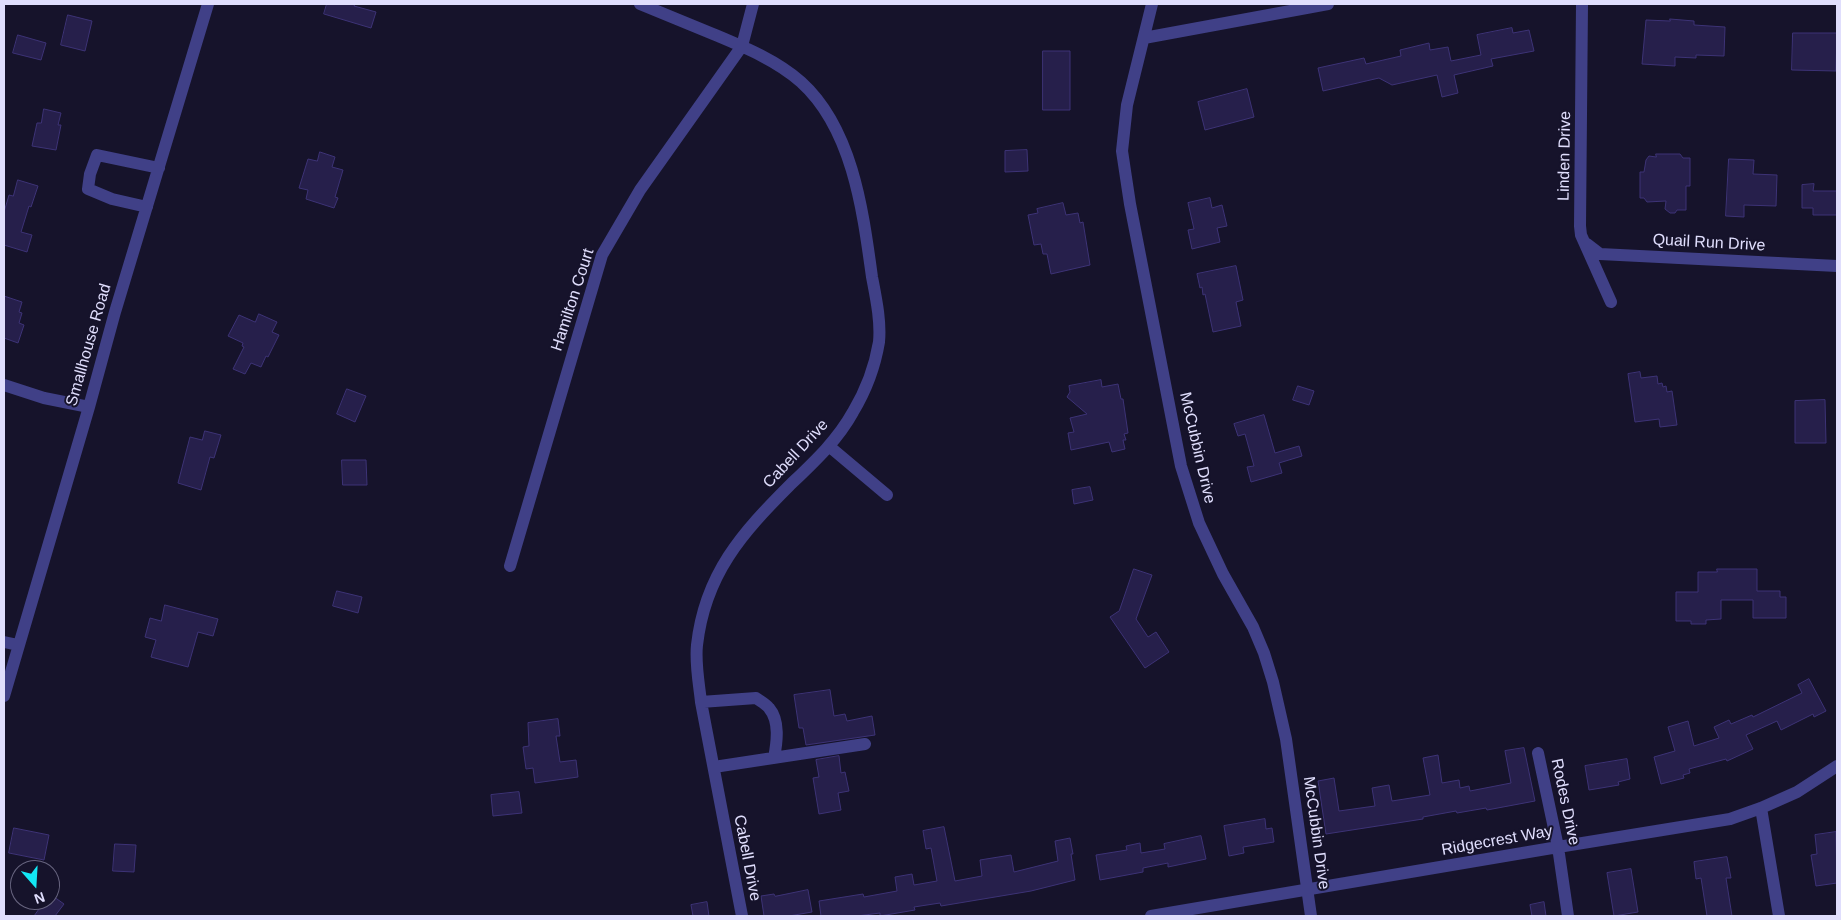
<!DOCTYPE html>
<html>
<head>
<meta charset="utf-8">
<style>
	body { margin:0 }
	#map { position:relative; width:1841px; height:920px; overflow:hidden; background:#16132b; font-family:Arial,sans-serif }
	canvas { display:block }
	.frame { position:absolute; inset:0; border:5px solid #e0defd; pointer-events:none }
	.north { position:absolute; left:10px; top:860px; width:50px; height:50px; box-sizing:border-box; background:#16132b; border:1px solid #67647f; border-radius:50%; rotate:161deg; font-size:14px; font-weight:700; line-height:20px; text-align:center; color:#e0defd }
	.north::after { content:''; display:block; margin:auto; width:18px; height:22px; background:#13e7f4; clip-path:polygon(50% 0,100% 100%,50% 72%,0 100%) }
</style>
</head>
<body>
<div id="map">
<canvas width="1841" height="920"></canvas>
<div class="frame"></div>
<div class="north">N</div>
</div>
<script>
const ctx = document.querySelector('canvas').getContext('2d');
ctx.lineJoin = 'round';
function fillPath(path, color) { ctx.fillStyle = color; ctx.fill(path, 'evenodd'); }
function strokePath(path, color, width, dash) { ctx.strokeStyle = color; ctx.lineWidth = width; ctx.lineCap = dash ? 'butt' : 'round'; ctx.setLineDash(dash || []); ctx.stroke(path); }
function drawText(font, color, halo, rows, align = 'center') {
  ctx.font = font + ' Arial,sans-serif'; ctx.lineWidth = 4; ctx.setLineDash([]); ctx.textBaseline = 'middle'; ctx.strokeStyle = halo; ctx.fillStyle = color; for (const [text, x, y, turn = 0] of rows) {
    ctx.save(); ctx.translate(x, y); ctx.rotate((+turn || 0) * Math.PI / 180); ctx.textAlign = isNaN(turn) ? turn : align; if (halo) ctx.strokeText(text, 0, 0); ctx.fillText(text, 0, 0); ctx.restore();
  }
}
const building = new Path2D(`
	M 327,4 L 355,4 L 354,6 L 376,12 L 371,28 L 324,14 Z
	M 68,15 L 92,21 L 85,51 L 61,45 Z
	M 1670,19 L 1694,21 L 1694,25 L 1725,27 L 1724,56 L 1696,55 L 1696,58 L 1675,57 L 1675,66 L 1642,64 L 1646,20 L 1670,21 Z
	M 1512,28 L 1513,33 L 1529,30 L 1534,51 L 1491,59 L 1493,66 L 1454,75 L 1458,93 L 1442,97 L 1437,75 L 1392,85 L 1379,78 L 1323,91 L 1318,68 L 1364,58 L 1366,64 L 1401,56 L 1400,50 L 1429,43 L 1430,50 L 1448,47 L 1451,61 L 1481,55 L 1477,35 Z
	M 1793,33 L 1837,33 L 1836,71 L 1792,70 Z
	M 18,35 L 46,43 L 41,60 L 13,53 Z
	M 1043,51 L 1070,51 L 1070,110 L 1043,110 Z
	M 1247,89 L 1254,117 L 1205,130 L 1198,102 Z
	M 44,109 L 61,113 L 58,125 L 61,125 L 56,150 L 32,146 L 37,123 L 41,123 Z
	M 1027,150 L 1028,171 L 1005,172 L 1005,151 Z
	M 320,152 L 335,157 L 332,167 L 343,170 L 335,197 L 338,198 L 334,208 L 306,199 L 308,190 L 299,188 L 308,159 L 317,161 Z
	M 1656,154 L 1680,154 L 1683,158 L 1690,158 L 1690,186 L 1686,186 L 1686,210 L 1677,210 L 1675,213 L 1670,213 L 1665,209 L 1666,201 L 1647,202 L 1644,198 L 1640,198 L 1640,172 L 1644,172 L 1646,160 L 1649,156 L 1656,157 Z
	M 1729,159 L 1754,160 L 1753,174 L 1777,175 L 1776,206 L 1744,205 L 1744,217 L 1726,216 Z
	M 18,180 L 38,186 L 31,207 L 29,206 L 21,232 L 32,235 L 27,252 L 4,245 L 4,212 L 9,195 L 13,196 Z
	M 1814,184 L 1813,191 L 1837,191 L 1837,215 L 1813,215 L 1813,208 L 1802,208 L 1802,185 Z
	M 1210,198 L 1212,208 L 1222,205 L 1227,226 L 1217,228 L 1220,242 L 1192,249 L 1188,230 L 1194,229 L 1188,203 Z
	M 1063,203 L 1066,215 L 1078,213 L 1080,223 L 1083,222 L 1090,265 L 1051,274 L 1047,254 L 1043,254 L 1041,244 L 1034,245 L 1028,215 L 1038,213 L 1037,209 Z
	M 1236,266 L 1243,300 L 1236,302 L 1241,326 L 1213,332 L 1205,294 L 1203,295 L 1202,287 L 1200,288 L 1197,274 Z
	M 4,296 L 22,302 L 19,312 L 22,313 L 19,323 L 24,325 L 18,343 L 4,338 Z
	M 259,314 L 277,322 L 272,332 L 279,335 L 268,357 L 266,356 L 261,367 L 251,363 L 245,374 L 233,369 L 244,347 L 242,346 L 243,343 L 228,336 L 239,315 L 255,322 Z
	M 1640,372 L 1641,378 L 1657,376 L 1658,384 L 1662,383 L 1663,387 L 1666,386 L 1667,392 L 1672,391 L 1677,425 L 1660,427 L 1659,419 L 1635,422 L 1628,374 Z
	M 1101,380 L 1102,387 L 1118,384 L 1121,399 L 1123,399 L 1128,433 L 1124,434 L 1126,440 L 1123,440 L 1125,449 L 1112,452 L 1109,442 L 1071,450 L 1068,433 L 1074,432 L 1070,418 L 1087,414 L 1067,397 L 1070,392 L 1069,386 Z
	M 1298,386 L 1314,391 L 1309,405 L 1293,400 Z
	M 347,389 L 366,396 L 355,422 L 337,414 Z
	M 1825,400 L 1826,443 L 1795,443 L 1795,401 Z
	M 1264,415 L 1275,453 L 1299,446 L 1302,456 L 1279,463 L 1282,473 L 1251,482 L 1247,467 L 1254,466 L 1245,434 L 1238,436 L 1234,424 Z
	M 205,431 L 221,435 L 214,458 L 210,457 L 201,490 L 178,483 L 190,437 L 202,440 Z
	M 342,460 L 366,460 L 367,485 L 343,485 Z
	M 1090,487 L 1093,500 L 1074,504 L 1072,490 Z
	M 1134,569 L 1152,575 L 1136,619 L 1148,637 L 1156,632 L 1169,652 L 1145,668 L 1110,617 L 1119,611 Z
	M 1717,569 L 1757,569 L 1757,591 L 1780,591 L 1780,597 L 1786,597 L 1786,618 L 1753,618 L 1753,600 L 1721,600 L 1721,619 L 1706,620 L 1706,624 L 1691,624 L 1691,621 L 1676,621 L 1676,592 L 1698,592 L 1698,572 L 1717,572 Z
	M 337,591 L 362,597 L 358,613 L 333,606 Z
	M 165,605 L 218,619 L 213,636 L 198,632 L 188,667 L 151,657 L 156,640 L 145,637 L 150,618 L 161,621 Z
	M 1809,679 L 1826,711 L 1814,717 L 1813,714 L 1781,730 L 1777,721 L 1746,735 L 1753,749 L 1727,761 L 1726,759 L 1689,769 L 1690,773 L 1683,775 L 1684,778 L 1661,784 L 1654,757 L 1675,751 L 1668,727 L 1688,721 L 1694,746 L 1719,738 L 1714,727 L 1729,720 L 1731,724 L 1752,715 L 1753,717 L 1802,693 L 1798,685 Z
	M 830,690 L 834,716 L 845,714 L 847,721 L 872,716 L 875,735 L 806,745 L 803,728 L 799,728 L 794,695 Z
	M 558,719 L 560,736 L 556,736 L 560,762 L 576,760 L 578,777 L 535,783 L 533,768 L 526,769 L 523,747 L 529,746 L 528,723 Z
	M 1524,748 L 1535,801 L 1487,810 L 1486,808 L 1457,813 L 1456,811 L 1423,817 L 1423,819 L 1326,834 L 1318,781 L 1334,778 L 1339,811 L 1375,806 L 1372,788 L 1389,785 L 1392,801 L 1430,795 L 1423,758 L 1438,755 L 1442,783 L 1459,780 L 1460,788 L 1469,786 L 1470,791 L 1511,783 L 1505,751 Z
	M 839,756 L 841,773 L 845,772 L 849,791 L 838,793 L 841,810 L 819,814 L 813,778 L 819,777 L 816,760 Z
	M 1627,759 L 1630,779 L 1618,782 L 1619,785 L 1589,790 L 1585,766 Z
	M 519,792 L 522,813 L 493,816 L 491,795 Z
	M 1265,819 L 1266,829 L 1272,828 L 1274,842 L 1243,847 L 1244,853 L 1229,856 L 1224,826 Z
	M 944,827 L 955,881 L 982,876 L 980,860 L 1011,855 L 1014,872 L 1058,861 L 1055,841 L 1070,838 L 1073,854 L 1071,854 L 1075,880 L 1031,891 L 941,906 L 940,903 L 914,907 L 915,910 L 880,916 L 880,913 L 857,916 L 821,916 L 819,901 L 863,894 L 864,897 L 897,891 L 895,877 L 912,874 L 914,885 L 937,881 L 931,848 L 926,849 L 923,831 Z
	M 14,828 L 49,835 L 44,860 L 9,853 Z
	M 1836,832 L 1837,883 L 1816,886 L 1811,855 L 1817,854 L 1815,835 Z
	M 1201,836 L 1206,859 L 1168,867 L 1168,863 L 1143,868 L 1143,872 L 1100,880 L 1096,855 L 1127,850 L 1126,846 L 1140,843 L 1141,853 L 1165,849 L 1164,844 Z
	M 115,844 L 136,845 L 134,872 L 113,871 Z
	M 1727,857 L 1731,878 L 1726,878 L 1732,916 L 1707,916 L 1701,878 L 1696,879 L 1694,862 Z
	M 1631,869 L 1638,912 L 1614,916 L 1607,873 Z
	M 808,890 L 812,912 L 789,916 L 764,916 L 761,896 L 774,894 L 775,896 Z
	M 50,894 L 64,904 L 55,916 L 34,916 L 39,909 L 24,900 L 50,900 Z
	M 707,902 L 709,916 L 693,916 L 691,905 Z
	M 1544,902 L 1546,916 L 1532,916 L 1530,905 Z`);
const minor = new Path2D(`
	M 640,4 C 664,14 689,24 713,34 C 744,47 776,60 801,82 C 853,129 863,212 872,277 C 876,298 881,321 879,342 C 875,366 865,392 853,412 C 837,441 813,463 790,485 C 742,533 705,574 697,645 C 695,664 699,683 701,702 L 742,916
	M 1152,4 L 1127,105 L 1122,151 L 1130,204 L 1181,466 L 1199,523 L 1223,574 L 1253,627 L 1264,653 L 1273,682 L 1286,739 L 1311,916
	M 1582,4 L 1580,226 L 1581,235 L 1611,302
	M 1144,38 L 1328,4
	M 147,207 L 112,199 L 88,189 L 90,174 L 97,155 L 159,168
	M 1587,244 L 1600,254 L 1837,266
	M 4,385 L 44,398 L 89,407
	M 830,447 L 887,495
	M 510,566 L 602,255 L 640,190 L 742,46 L 753,4
	M 4,642 L 18,645
	M 4,696 L 89,407 L 115,312 L 208,4
	M 701,702 L 756,698 C 760,701 766,704 769,708 C 780,721 777,742 774,758
	M 1538,753 L 1558,847 L 1568,916
	M 714,767 L 865,744
	M 1761,808 L 1779,916
	M 1151,916 L 1558,847 L 1730,819 L 1761,808 L 1797,792 L 1837,766`);
const streetNames = [
	["Linden Drive",1565,156,-89],
	["Quail Run Drive",1709,243,3],
	["Hamilton Court",573,300,-72],
	["Smallhouse Road",89,345,-74],
	["McCubbin Drive",1197,448,77],
	["Cabell Drive",796,454,-47],
	["Rodes Drive",1565,802,78],
	["McCubbin Drive",1316,833,82],
	["Ridgecrest Way",1497,841,-10],
	["Cabell Drive",747,858,79]
];
fillPath(building, '#261f4b');
strokePath(building, '#3d3376', 1);
strokePath(minor, '#404087', 12);
drawText('16px', '#e0defd', '#16132b', streetNames);
</script>
</body>
</html>
